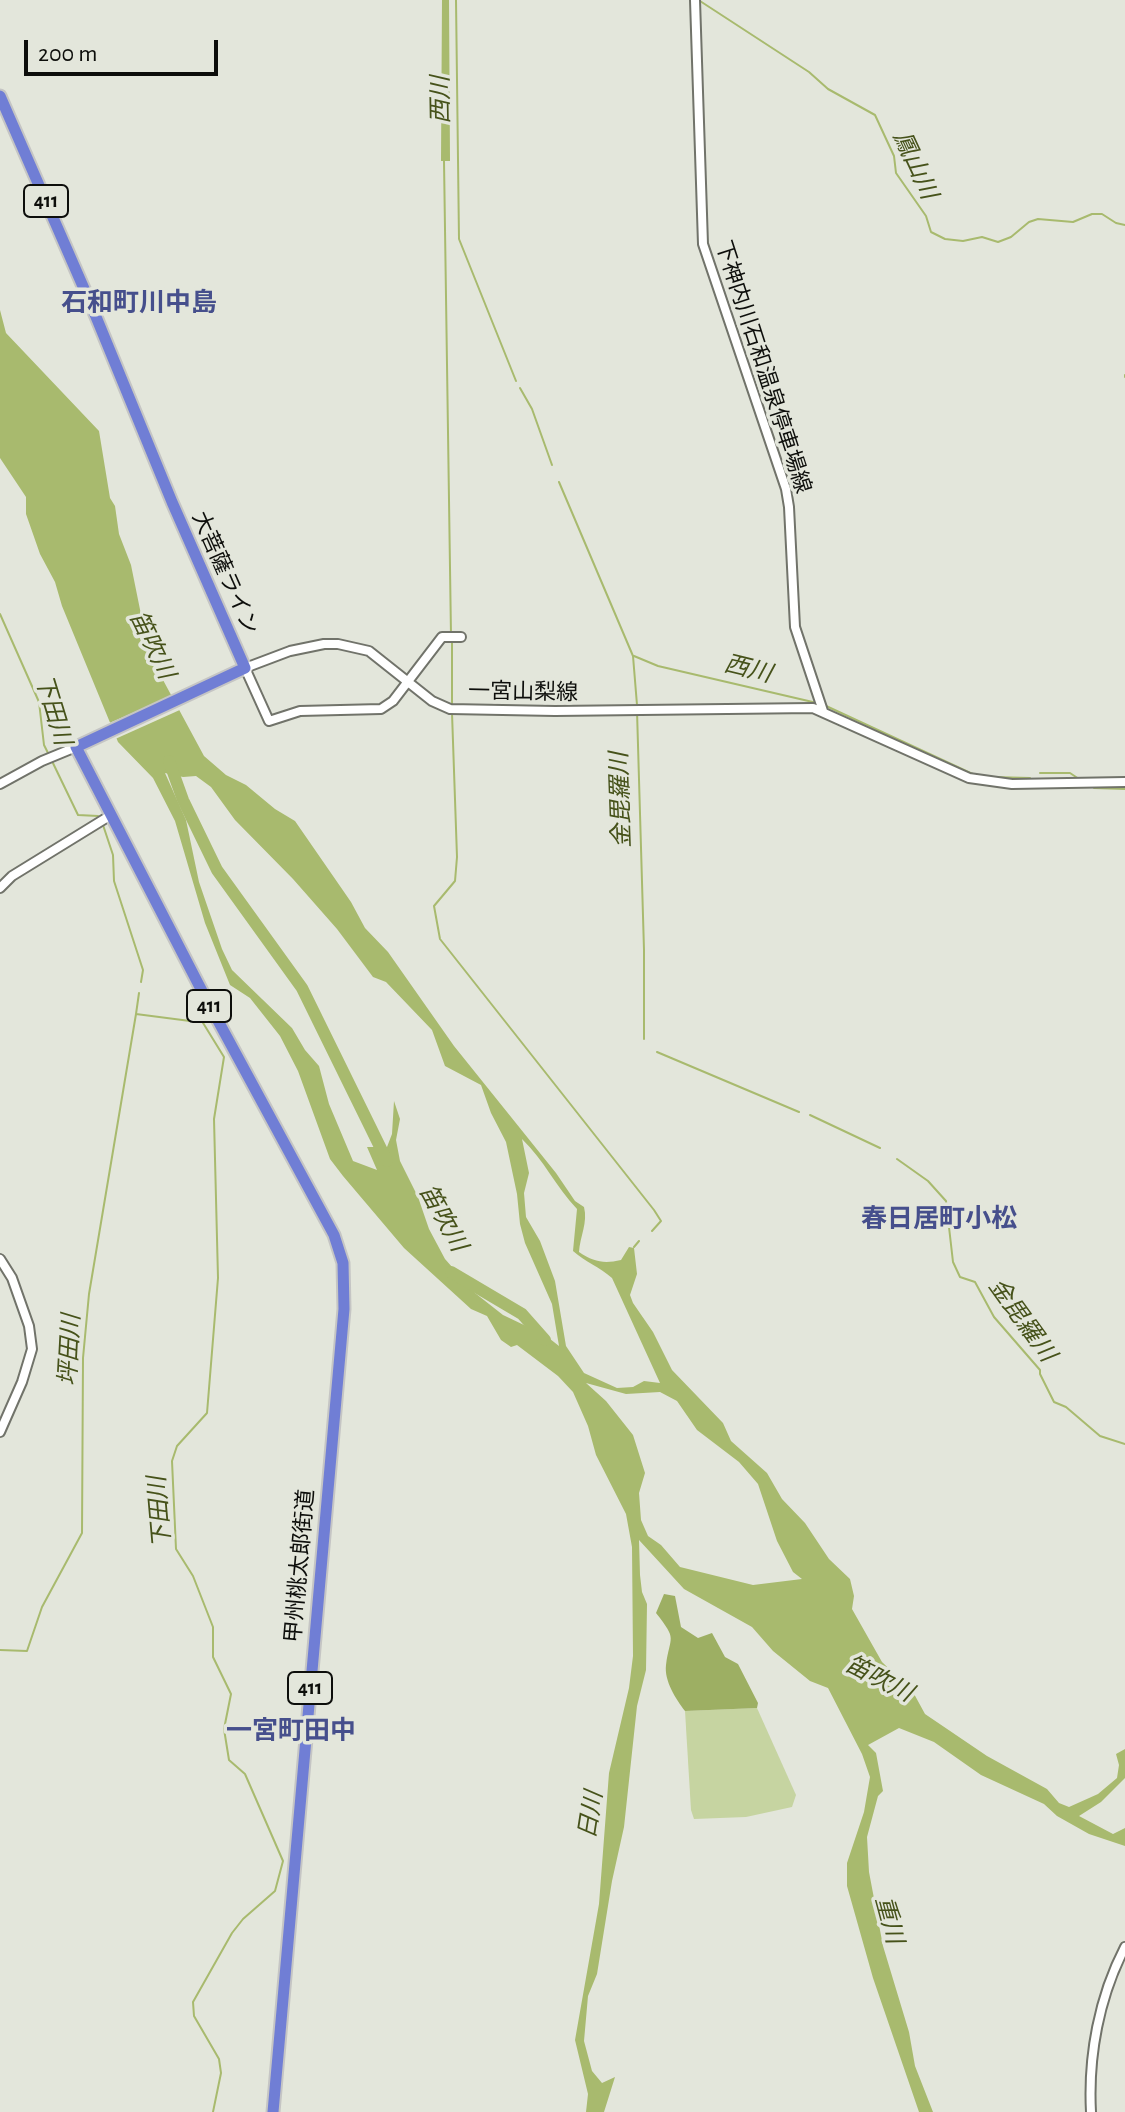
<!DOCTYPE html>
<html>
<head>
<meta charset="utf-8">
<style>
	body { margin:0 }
	#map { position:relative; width:1125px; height:2112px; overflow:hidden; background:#e3e6db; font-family:"Alegreya Sans",sans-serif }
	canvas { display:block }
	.scale { position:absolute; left:24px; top:40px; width:194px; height:36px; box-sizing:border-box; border:4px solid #0d0e0b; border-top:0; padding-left:10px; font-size:24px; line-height:28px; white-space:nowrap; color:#0d0e0b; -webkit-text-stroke:6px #e3e6db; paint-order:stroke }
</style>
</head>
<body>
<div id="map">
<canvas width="1125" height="2112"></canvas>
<div class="scale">200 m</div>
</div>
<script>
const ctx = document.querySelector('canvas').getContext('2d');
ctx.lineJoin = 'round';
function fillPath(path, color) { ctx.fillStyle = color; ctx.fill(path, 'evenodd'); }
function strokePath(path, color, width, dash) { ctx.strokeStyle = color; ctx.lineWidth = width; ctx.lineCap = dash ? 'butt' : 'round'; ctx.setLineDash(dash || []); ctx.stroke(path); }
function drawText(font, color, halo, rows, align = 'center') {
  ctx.font = font + ' "Alegreya Sans","Noto Sans JP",sans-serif'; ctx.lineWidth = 7; ctx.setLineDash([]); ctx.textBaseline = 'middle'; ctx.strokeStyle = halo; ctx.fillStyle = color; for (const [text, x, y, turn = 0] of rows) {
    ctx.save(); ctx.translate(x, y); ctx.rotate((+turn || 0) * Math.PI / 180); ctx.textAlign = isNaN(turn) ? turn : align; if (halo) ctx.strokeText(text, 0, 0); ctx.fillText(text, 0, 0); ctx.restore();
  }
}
const green = new Path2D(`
	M 757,1708 L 796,1795 L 792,1807 L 746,1817 L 694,1819 L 691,1810 L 685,1711 Z`);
const forest = new Path2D(`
	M 664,1594 L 675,1596 L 681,1627 L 698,1638 L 712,1633 L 725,1657 L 738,1664 L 758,1703 L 757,1708 L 685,1711 C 676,1699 664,1681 666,1665 C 670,1635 678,1641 656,1613 Z`);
const water = new Path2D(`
	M 442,0 L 449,0 L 450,161 L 441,161 Z
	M 0,310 L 6,333 L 99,431 L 110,498 L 115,506 L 119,534 L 131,565 L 149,654 L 204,756 L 226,775 L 246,785 L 275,809 L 295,821 L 351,902 L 365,928 L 388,952 L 454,1046 L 556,1173 L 575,1201 L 584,1207 C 588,1223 580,1236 579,1252 C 594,1262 604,1264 621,1260 L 629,1247 L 634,1248 L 637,1274 L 630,1295 L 633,1303 L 653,1332 L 672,1370 L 723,1423 L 731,1441 L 767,1473 L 782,1499 L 805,1523 L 829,1559 L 850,1579 L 854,1596 L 852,1609 L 882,1662 L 913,1692 L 925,1714 L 987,1756 L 1047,1789 L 1059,1803 L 1069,1807 L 1098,1794 L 1117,1778 L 1119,1765 L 1116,1754 L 1125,1749 L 1125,1778 L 1101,1802 L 1079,1816 L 1113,1834 L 1125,1828 L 1125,1846 L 1089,1834 L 1057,1816 L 1044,1804 L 981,1775 L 934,1742 L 899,1728 L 868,1745 L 876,1753 L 883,1791 L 878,1796 L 867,1837 L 869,1872 L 883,1946 L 909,2032 L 915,2066 L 933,2112 L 919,2112 L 873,1978 L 847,1886 L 847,1863 L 864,1812 L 870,1777 L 862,1754 L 828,1688 L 810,1681 L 773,1651 L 752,1627 L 684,1589 L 639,1540 L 640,1575 L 642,1592 L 647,1604 L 646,1670 L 637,1706 L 624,1827 L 612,1881 L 597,1974 L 588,1996 L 584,2041 L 592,2071 L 602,2083 L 615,2077 L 604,2112 L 586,2112 L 588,2094 L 575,2040 L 599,1904 L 609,1773 L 629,1688 L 633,1656 L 632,1547 L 626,1514 L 596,1455 L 588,1426 L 573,1392 L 558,1376 L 517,1345 L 511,1347 L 501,1340 L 487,1316 L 471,1309 L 404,1248 L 343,1176 L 330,1159 L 298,1071 L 280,1036 L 250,998 L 230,985 L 205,923 L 175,821 L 153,778 L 118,742 L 62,606 L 55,582 L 40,554 L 26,514 L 26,497 L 0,458 ZM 165,773 L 183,777 L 196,776 L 211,787 L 235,820 L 293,879 L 337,929 L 373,977 L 386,982 L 432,1030 L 445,1066 L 481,1085 L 491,1113 L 506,1142 L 517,1194 L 520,1224 L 525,1243 L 552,1304 L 559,1346 L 545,1335 L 503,1315 L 475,1293 L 445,1259 L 429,1229 L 418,1197 L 400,1161 L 396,1140 L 400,1119 L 394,1101 L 392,1134 L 387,1147 L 367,1147 L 377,1170 L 353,1161 L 329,1104 L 319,1066 L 305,1050 L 292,1028 L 232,970 L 222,949 L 199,882 L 186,820 ZM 522,1139 C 544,1160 556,1187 577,1209 L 573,1251 C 585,1262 600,1267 612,1278 L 660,1383 L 644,1381 L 633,1387 L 617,1388 L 584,1373 L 566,1346 L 555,1281 L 540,1241 L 526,1217 L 524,1193 L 529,1173 ZM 586,1383 L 626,1394 L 660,1392 L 677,1401 L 697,1430 L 739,1462 L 758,1484 L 777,1541 L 793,1572 L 802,1579 L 753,1585 L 680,1567 L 661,1545 L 648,1536 L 641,1520 L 639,1493 L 645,1473 L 633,1435 L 606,1401 Z`);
const pier = new Path2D(`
	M 176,694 L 182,709 L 113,740 L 107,724 Z`);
const stream = new Path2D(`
	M 456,0 L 459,239 L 516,381
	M 700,1 L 809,72 L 828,89 L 875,115 L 894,156 L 896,173 L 926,216 L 931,232 L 945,239 L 963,241 L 982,237 L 998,242 L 1011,237 L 1029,222 L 1038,219 L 1073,222 L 1092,214 L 1102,214 L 1116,223 L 1125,225
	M 444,161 L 451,635
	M 1125,375 L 1125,377
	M 520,388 L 532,409 L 552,465
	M 559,482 L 633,656 L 637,705
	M 0,614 L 39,702 L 44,745 L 48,753
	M 452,641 L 452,707
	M 634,656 L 658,666 L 817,703
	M 824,705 L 977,776
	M 637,711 L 644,950 L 644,1039
	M 452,713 L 457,857 L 455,881 L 434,906 L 440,939 L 654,1210 L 661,1221 L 652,1231
	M 51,759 L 78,815 L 98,816 L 100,820
	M 1040,773 L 1070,773 L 1079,779
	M 992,777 L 1030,778
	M 1094,788 L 1125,789
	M 103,825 L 113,855 L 114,881 L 143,970 L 141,982
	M 139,993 L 136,1014 L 190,1021 L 192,1005 L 224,1057 L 214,1119 L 218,1278 L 207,1413 L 177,1446 L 172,1461 L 176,1549 L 193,1576 L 213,1627 L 213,1657 L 231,1694 L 224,1729 L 229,1760 L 245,1774 L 283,1861 L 275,1891 L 243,1919 L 232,1933 L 193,2002 L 194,2016 L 219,2059 L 221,2073 L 213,2112
	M 657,1052 L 799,1112
	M 810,1115 L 880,1148
	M 897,1159 L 928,1181 L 946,1201 L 953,1262 L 960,1277 L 975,1282 L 994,1317 L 1040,1370 L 1040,1374 L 1054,1402 L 1066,1407 L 1100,1436 L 1125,1444
	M 634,1247 L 639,1241
	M 0,1650 L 27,1651 L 42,1607 L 82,1533 L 83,1358 L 89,1294 L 136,1014`);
const river = new Path2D(`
	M 169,761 L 183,800 L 217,870 L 302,988 L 387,1161
	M 451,1272 L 522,1314 L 545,1340`);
const secondary = new Path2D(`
	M 695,0 L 703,244 L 786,489 L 789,507 L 795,627 L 823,711
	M 461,637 L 442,637 L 393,701 L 381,709 L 300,711 L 269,721 L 245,668 L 290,651 L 324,644 L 338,644 L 369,651 L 432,701 L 450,709 L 555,711 L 813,708 L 969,778 L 1012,784 L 1125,782
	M 0,784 L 42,761 L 76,747
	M 0,888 L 12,876 L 111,815
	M 0,1259 L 12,1278 L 29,1326 L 32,1349 L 22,1382 L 0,1432
	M 1091,2112 C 1088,2056 1099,1997 1125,1947`);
const highway = new Path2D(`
	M 0,96 L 92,307 L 172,502 L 245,668 L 76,747 L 203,993 L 334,1235 L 343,1263 L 344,1309 L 273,2112`);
const shields = [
	[46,201,44],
	[209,1006,44],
	[310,1688,44]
];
const shieldNames = [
	["411",46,201],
	["411",209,1006],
	["411",310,1688]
];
const streetNames = [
	["下神内川石和温泉停車場線",763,367,72],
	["大菩薩ライン",225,573,66],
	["一宮山梨線",523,692,1],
	["甲州桃太郎街道",300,1566,-85]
];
const waterNames = [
	["西川",441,100,-91],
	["鳳山川",915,165,65],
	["笛吹川",152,645,64],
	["西川",748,669,14],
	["下田川",53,710,73],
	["金毘羅川",621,800,-92],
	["笛吹川",443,1218,61],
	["金毘羅川",1022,1320,54],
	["坪田川",70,1350,-87],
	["下田川",160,1512,-95],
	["笛吹川",879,1679,27],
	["日川",591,1815,-81],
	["重川",889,1920,75]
];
const quarterNames = [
	["石和町川中島",139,303],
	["春日居町小松",939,1219],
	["一宮町田中",291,1731]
];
fillPath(green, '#c6d4a1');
fillPath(forest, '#9daf63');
fillPath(water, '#a8ba6e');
fillPath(pier, '#e3e6db');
strokePath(stream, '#a8ba6e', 2);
strokePath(river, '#a8ba6e', 12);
strokePath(secondary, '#71736a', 12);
strokePath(highway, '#c5c5c4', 15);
strokePath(secondary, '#fff', 8);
strokePath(highway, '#707ed5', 11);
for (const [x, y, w] of shields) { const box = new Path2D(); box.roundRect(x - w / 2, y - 16, w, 32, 6); ctx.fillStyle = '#e3e6db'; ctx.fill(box); strokePath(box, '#0d0e0b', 2); }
drawText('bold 20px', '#0d0e0b', null, shieldNames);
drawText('22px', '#0d0e0b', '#e3e6db', streetNames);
drawText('italic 24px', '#46521a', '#e3e6db', waterNames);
drawText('bold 26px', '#464f8c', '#e3e6db', quarterNames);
</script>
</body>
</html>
